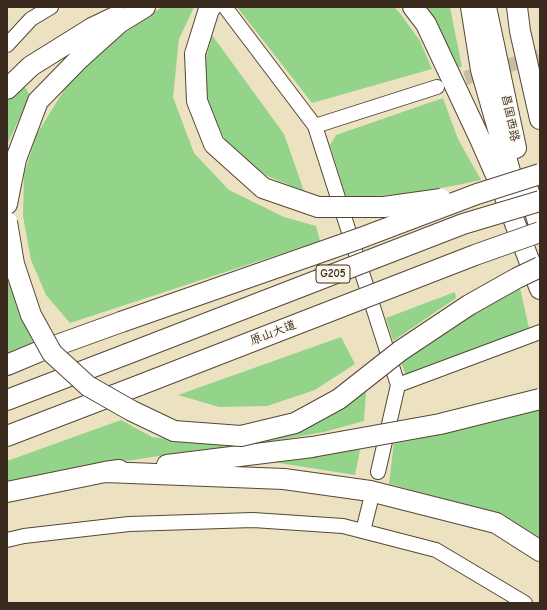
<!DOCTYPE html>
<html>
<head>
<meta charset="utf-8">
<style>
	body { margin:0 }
	#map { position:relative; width:547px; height:610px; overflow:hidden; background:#ece2c1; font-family:"Comic Neue",sans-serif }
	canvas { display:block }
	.frame { position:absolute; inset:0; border:8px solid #3b2a1e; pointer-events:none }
</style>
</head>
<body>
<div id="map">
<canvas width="547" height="610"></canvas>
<div class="frame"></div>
</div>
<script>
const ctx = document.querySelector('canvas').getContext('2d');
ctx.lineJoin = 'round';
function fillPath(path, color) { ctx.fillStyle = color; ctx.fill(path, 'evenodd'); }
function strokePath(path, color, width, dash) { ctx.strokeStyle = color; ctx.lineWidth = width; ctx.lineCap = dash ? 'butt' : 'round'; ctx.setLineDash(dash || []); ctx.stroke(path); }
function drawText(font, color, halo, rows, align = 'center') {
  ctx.font = font + ' "Comic Neue","LXGW WenKai TC",sans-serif'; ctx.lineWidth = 3; ctx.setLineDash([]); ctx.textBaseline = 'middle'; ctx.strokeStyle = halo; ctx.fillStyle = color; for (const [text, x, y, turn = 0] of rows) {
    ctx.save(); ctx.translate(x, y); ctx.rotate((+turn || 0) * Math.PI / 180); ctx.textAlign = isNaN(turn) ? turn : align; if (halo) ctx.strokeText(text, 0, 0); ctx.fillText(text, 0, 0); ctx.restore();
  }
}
const green = new Path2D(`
	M 162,7 L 194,7 L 179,39 L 173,97 L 194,153 L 229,190 L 284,217 L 316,226 L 320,241 L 70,323 L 46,295 L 31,260 L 23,216 L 24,174 L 37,134 L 64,90 L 97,52 Z
	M 237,7 L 394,7 L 400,13 L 420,41 L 432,69 L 312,103 Z
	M 421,7 L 450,7 L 462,67 L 452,67 Z
	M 212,35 L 284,134 L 304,191 L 267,176 L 230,148 L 207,107 L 204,67 Z
	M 22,83 L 30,95 L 7,145 L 7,100 Z
	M 443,98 L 458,139 L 481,180 L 453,186 L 400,195 L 346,197 L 330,145 L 336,135 Z
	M 7,274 L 21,316 L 33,342 L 7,353 Z
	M 520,288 L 529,328 L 406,376 L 401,362 L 456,325 L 492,302 Z
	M 455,292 L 456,298 L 393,341 L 386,318 Z
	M 341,337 L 355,364 L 315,390 L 267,406 L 219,407 L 178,395 Z
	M 366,391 L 364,421 L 324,432 L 239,447 L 178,453 L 70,470 L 7,482 L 7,461 L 121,420 L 152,437 L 207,444 L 257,441 L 310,423 Z
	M 540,407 L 540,544 L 485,510 L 389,484 L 394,442 Z
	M 361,445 L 355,475 L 273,462 Z`);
const minorTunnel = new Path2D(`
	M 445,84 L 540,56`);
const minor = new Path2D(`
	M 225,7 L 315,126 L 398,385 L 540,332
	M 7,45 L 31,19 L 51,7
	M 315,126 L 437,87
	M 378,472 L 398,385
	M 363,531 L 371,499
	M 7,540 L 24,536 L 129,524 L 253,520 L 343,526 L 436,550 L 525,603`);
const highway = new Path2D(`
	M 413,7 L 426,24 L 480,139 L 502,189 L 540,289
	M 471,7 L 481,70 L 518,199
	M 486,7 L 516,148
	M 517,7 L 520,31 L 540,119
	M 195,54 L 209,9 L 211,7
	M 7,89 L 31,66 L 92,28 L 117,16
	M 527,186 L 540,228
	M 7,204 L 16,159 L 38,101 L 79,59 L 119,23 L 145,7
	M 7,365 L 38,352 L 121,322
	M 7,400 L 127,354
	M 7,436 L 140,385
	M 167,465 L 312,447
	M 105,472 L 284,479 L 370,491 L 496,523 L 540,551
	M 7,492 L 105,472 L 119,470`);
const highwayBridge = new Path2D(`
	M 195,54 L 197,101 L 214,144 L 263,188 L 318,207 L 384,207 L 441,199
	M 7,222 L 14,264 L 31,315 L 52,353 L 88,386 L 132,411 L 174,431 L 241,436 L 295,423 L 339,399 L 400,351 L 469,305 L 517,278 L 540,267
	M 121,322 L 358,239 L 477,194 L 540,174
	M 127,354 L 463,224 L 540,201
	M 140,385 L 475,255 L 540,232
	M 312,447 L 440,424 L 540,399`);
const shields = [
	[333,274,34]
];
const shieldNames = [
	["G205",333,274]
];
const streetNames = [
	["昌国西路",510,118,78],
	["原山大道",273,333,-21]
];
fillPath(green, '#94d48a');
strokePath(minorTunnel, '#c9bda0', 14, [14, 7]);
strokePath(minor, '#564636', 16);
strokePath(highway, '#564636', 22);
strokePath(minor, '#fff', 14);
strokePath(highway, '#fff', 20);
strokePath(highwayBridge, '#564636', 22, []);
strokePath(highwayBridge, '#fff', 20);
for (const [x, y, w] of shields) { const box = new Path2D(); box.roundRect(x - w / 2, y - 9, w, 18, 3); ctx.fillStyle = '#fbf7ec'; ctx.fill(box); strokePath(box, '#3b2a1e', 1); }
drawText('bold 11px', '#3b2a1e', null, shieldNames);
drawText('12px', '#3b2a1e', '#fbf7ec', streetNames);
</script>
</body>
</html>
